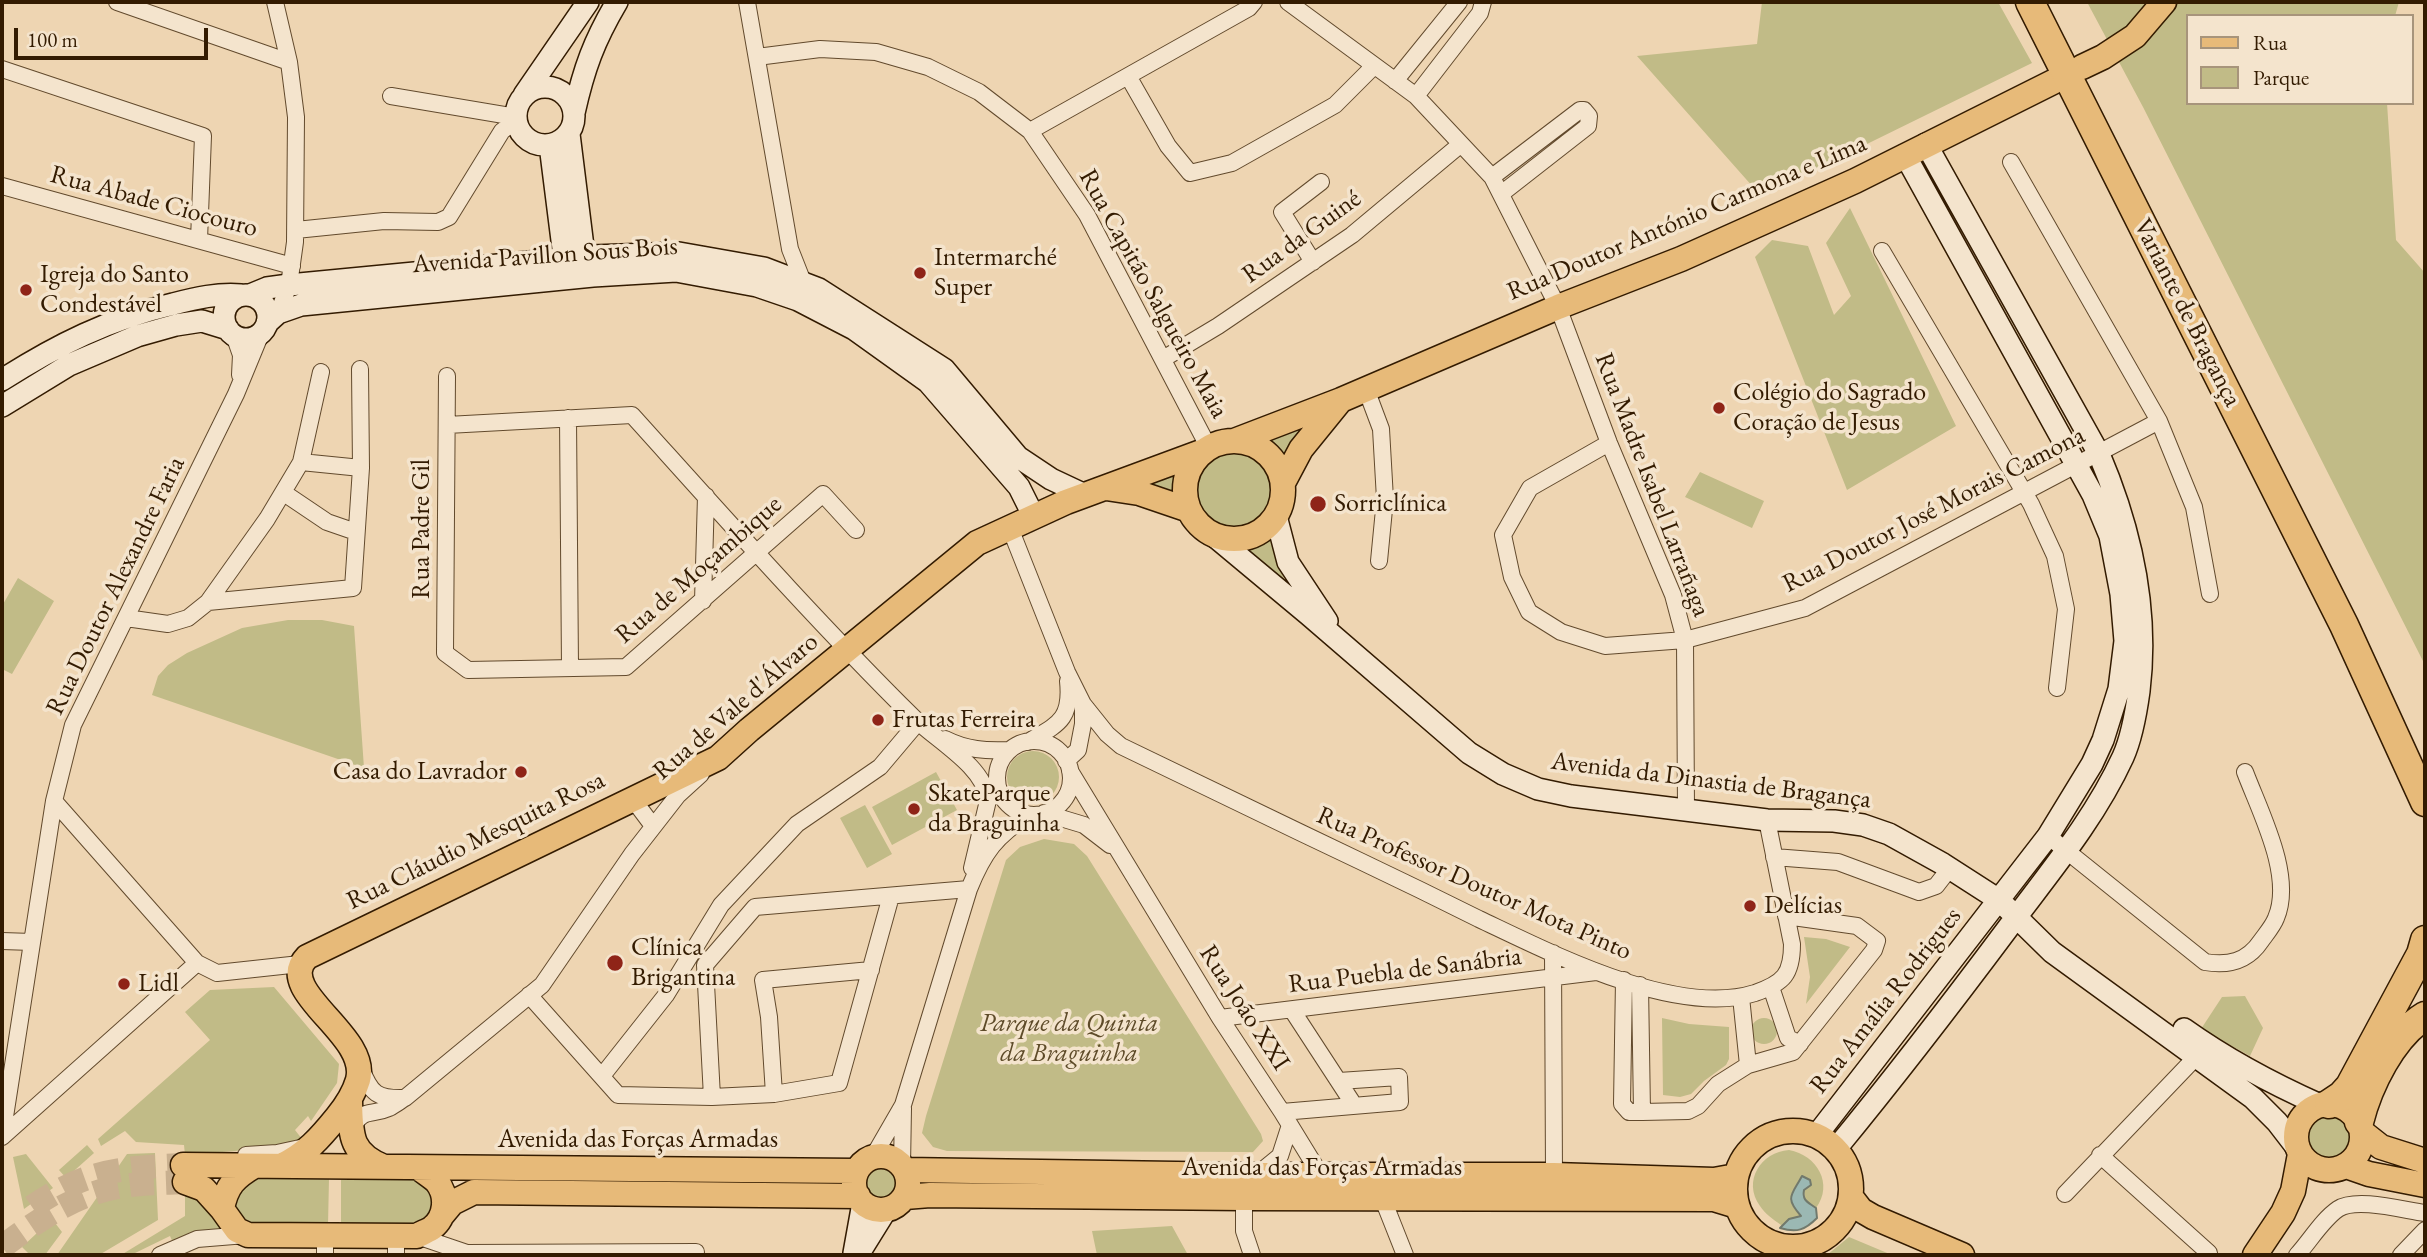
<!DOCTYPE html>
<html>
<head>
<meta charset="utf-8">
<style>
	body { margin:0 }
	#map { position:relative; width:2427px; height:1257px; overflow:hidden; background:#eed5b2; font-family:"EB Garamond",serif }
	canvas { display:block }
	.frame { position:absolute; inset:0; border:4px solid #331b01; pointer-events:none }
	.legend { position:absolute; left:2186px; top:14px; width:228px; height:91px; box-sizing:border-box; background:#f4e4cd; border:2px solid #a7947b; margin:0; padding:9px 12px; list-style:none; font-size:21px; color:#331b01 }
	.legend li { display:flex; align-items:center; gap:14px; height:35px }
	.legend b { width:35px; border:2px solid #a7947b }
	.scale { position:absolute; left:14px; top:28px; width:194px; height:32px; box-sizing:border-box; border:4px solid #331b01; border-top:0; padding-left:9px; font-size:21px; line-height:24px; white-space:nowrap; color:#331b01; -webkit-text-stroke:5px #f4e4cd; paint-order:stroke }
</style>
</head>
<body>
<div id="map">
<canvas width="2427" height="1257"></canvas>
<div class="frame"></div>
<ul class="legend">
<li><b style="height:9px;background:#e7ba79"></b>Rua</li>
<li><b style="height:19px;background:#c1bb87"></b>Parque</li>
</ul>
<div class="scale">100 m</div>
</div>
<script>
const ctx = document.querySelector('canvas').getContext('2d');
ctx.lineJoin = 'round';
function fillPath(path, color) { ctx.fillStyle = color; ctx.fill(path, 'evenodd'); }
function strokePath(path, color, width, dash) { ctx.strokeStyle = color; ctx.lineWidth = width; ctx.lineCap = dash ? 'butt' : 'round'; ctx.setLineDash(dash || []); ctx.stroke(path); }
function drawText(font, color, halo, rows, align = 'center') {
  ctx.font = font + ' "EB Garamond",serif'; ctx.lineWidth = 7; ctx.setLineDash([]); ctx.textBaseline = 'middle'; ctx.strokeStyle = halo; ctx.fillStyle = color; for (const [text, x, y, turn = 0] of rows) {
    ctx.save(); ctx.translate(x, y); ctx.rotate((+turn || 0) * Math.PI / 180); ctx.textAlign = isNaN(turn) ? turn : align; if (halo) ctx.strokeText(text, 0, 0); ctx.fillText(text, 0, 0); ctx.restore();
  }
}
const green = new Path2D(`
	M 1762,2 L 1998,2 L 2032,63 L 1761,196 L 1637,56 L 1757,44 Z
	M 2087,2 L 2399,2 L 2395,16 L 2187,16 L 2187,103 L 2387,103 L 2396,240 L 2425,273 L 2425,665 L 2143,107 Z
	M 1850,208 L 1956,426 L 1847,490 L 1755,257 L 1772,240 L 1808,246 L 1834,315 L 1851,296 L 1826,243 Z
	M 1313,416 L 1282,459 L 1277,450 L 1262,438 Z
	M1198 490a38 38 0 1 1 76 0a38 38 0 1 1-76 0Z
	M 1184,467 L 1179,483 L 1180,499 L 1140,485 Z
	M 1700,472 L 1764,501 L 1752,528 L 1685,497 Z
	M 1273,533 L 1278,565 L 1287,585 L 1243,547 L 1258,542 Z
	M 18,578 L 54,601 L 12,674 L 2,669 L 2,606 Z
	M 288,620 L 322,620 L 354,626 L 364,768 L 152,695 L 158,676 L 168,665 L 187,653 L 242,628 Z
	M1007 777a26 26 0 1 1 52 0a26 26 0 1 1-52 0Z
	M 936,772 L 957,810 L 892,845 L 872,807 Z
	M 865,805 L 892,854 L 867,868 L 840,818 Z
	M 1044,839 L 1074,844 L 1087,856 L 1261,1134 L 1263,1141 L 1253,1152 L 947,1151 L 933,1147 L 922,1133 L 926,1116 L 1006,860 L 1020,847 Z
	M 1804,937 L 1826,939 L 1850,947 L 1806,1004 L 1810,977 Z
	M 274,987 L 339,1064 L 337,1083 L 311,1121 L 308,1116 L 295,1130 L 302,1139 L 284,1147 L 185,1155 L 184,1145 L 136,1142 L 125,1131 L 101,1146 L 98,1139 L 210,1040 L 185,1012 L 210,990 Z
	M 2245,996 L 2263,1028 L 2250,1056 L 2201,1029 L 2222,997 Z
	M 1662,1018 L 1689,1024 L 1729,1027 L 1729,1059 L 1726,1065 L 1704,1081 L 1691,1094 L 1680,1097 L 1663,1095 Z
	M1751 1031a13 13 0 1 1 26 0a13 13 0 1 1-26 0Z
	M2303 1137a25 25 0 1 1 50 0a25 25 0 1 1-50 0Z
	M 87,1145 L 94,1153 L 66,1178 L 59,1170 Z
	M 1789,1150 C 1817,1155 1834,1184 1816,1208 L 1805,1200 L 1804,1190 L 1810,1180 L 1802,1176 C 1791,1194 1784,1199 1801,1216 L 1789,1219 L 1780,1228 L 1781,1225 C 1773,1219 1765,1214 1760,1206 C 1742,1181 1761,1152 1789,1150 Z
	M 155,1153 L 158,1220 L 99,1255 L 57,1255 L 127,1154 Z
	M 26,1154 L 53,1188 L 24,1209 L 13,1157 Z
	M863 1183a18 18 0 1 1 36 0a18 18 0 1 1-36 0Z
	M 257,1178 L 329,1179 L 328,1225 L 249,1224 L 233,1208 L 236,1189 Z
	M 418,1179 L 430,1185 L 437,1207 L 418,1227 L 341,1225 L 341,1180 Z
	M 185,1192 L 207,1203 L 228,1230 L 174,1245 L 170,1236 L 131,1255 L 121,1255 L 185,1216 Z
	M 52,1219 L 62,1232 L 45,1255 L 30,1255 L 22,1247 Z
	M 1172,1226 L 1188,1255 L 1097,1255 L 1092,1231 Z
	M 1849,1237 L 1892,1255 L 1827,1255 Z`);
const water = new Path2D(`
	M 1802,1176 L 1810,1180 L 1811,1185 L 1804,1190 C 1802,1201 1808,1202 1816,1208 L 1817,1218 C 1805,1230 1797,1233 1780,1228 L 1789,1219 L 1801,1216 C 1784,1197 1792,1195 1802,1176 Z`);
const primaryTunnel = new Path2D(`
	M 32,1207 C 87,1170 118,1168 182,1165
	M 2,1247 C 38,1220 78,1192 124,1186 C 144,1183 165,1183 185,1182`);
const street = new Path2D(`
	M 117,2 L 289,62
	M 275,2 L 289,62 L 296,117 L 295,242 L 289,285 L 278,313
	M 747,2 L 790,249 L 803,282
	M 1288,2 L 1416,96 L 1492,177 L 1558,307 L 1609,443 L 1673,595 L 1685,640 L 1686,810
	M 757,57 L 820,49 L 876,52 L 928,67 L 979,92 L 1030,131 L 1087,215 L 1209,448
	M 2,69 L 203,136 L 199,240
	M 1128,76 L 1168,146 L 1190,173 L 1232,163 L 1335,105 L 1374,66
	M 1395,81 L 1459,2
	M 391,96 L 516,117
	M 1416,96 L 1480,13 L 1483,2
	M 1030,131 L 1249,8 L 1254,2
	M 2011,162 L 2159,421 L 2194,507 L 2210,594
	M 1492,177 L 1580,110 L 1584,110 L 1589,116 L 1588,126 L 1501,194
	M 2,186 L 292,266
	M 296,230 L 384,221 L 438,222 L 449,217 L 502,131 L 516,121
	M 1882,251 L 2031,504 L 2055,556 L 2066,609 L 2057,688
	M 1313,262 L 1282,212 L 1321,182
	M 234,335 L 241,355 L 240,375
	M 1163,359 L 1218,326 L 1352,235 L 1461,144
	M 447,376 L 445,653 L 468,670 L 626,667 L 823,494 L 856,530
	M 1366,389 L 1381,429 L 1385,499 L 1379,561
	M 568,418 L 570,668
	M 447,425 L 632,415 C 724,517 816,621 914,718 C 936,740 985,767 987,798
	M 1609,443 L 1530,488 L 1503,535 L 1512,577 L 1529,612 L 1561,632 L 1605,646 L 1685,640 L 1805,608 L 2159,421
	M 301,462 L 361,468
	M 284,493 L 327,522 L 356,532
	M 1010,528 L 1067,672 L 1083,704 L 1083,724 L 1078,750 L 1066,761
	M 703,601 L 706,496
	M 208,602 L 353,588 L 361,468 L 360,369
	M 126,618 L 168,624 L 188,618 L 208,602 L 267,519 L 301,462 L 321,372
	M 1083,704 L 1107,734 L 1121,746 C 1200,784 1280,823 1360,861 C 1400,880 1439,899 1479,919 C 1551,953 1676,1018 1755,993 C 1784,983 1792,974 1792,944 L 1767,820
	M 945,739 C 967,750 985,751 1010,750
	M997 778a37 37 0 1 1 74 0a37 37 0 1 1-74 0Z
	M 1028,742 C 1058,724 1072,720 1068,681
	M 1070,771 L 1220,1018 L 1282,1112 L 1320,1174 L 1320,1180
	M 54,801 L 197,963 L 217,973 L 300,964
	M 628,801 L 638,806 L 653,826
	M 1044,813 L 1084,825 L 1110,845
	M 2048,836 L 2205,962 C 2228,966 2247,962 2261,941 C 2266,934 2273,926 2276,918 C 2294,876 2260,812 2245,772
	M 1774,857 L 1838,862 L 1919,892 L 1936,886 L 1950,868
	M 972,868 L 990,792
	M 2,941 L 32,942
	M 1553,953 L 1554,1175
	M 1624,980 L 1622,1104 L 1629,1112 L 1642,1112 L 1640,985
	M 1771,987 L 1788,1038 L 1800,1044
	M 529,995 L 618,1095 L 712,1097 L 774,1094 L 839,1083 L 891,896
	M 1741,997 L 1748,1065
	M 1292,1010 L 1354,1105
	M 1220,1018 L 1596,972
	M 361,1068 C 371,1094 377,1099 405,1098
	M 602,1076 L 666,995 L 721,905 L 797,824 L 880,767 L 918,722
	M 774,1094 L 769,1017 L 763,980 L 871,970
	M 712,1097 L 705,965 L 755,907 L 969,889
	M 1282,1112 L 1400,1102 L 1399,1077 L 1339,1081
	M 1642,1112 L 1688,1111 L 1698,1106 L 1718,1084 L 1748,1065 L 1793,1052 L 1874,950 L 1877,941 L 1857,926 L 1786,916
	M 350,1130 C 365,1106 369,1117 389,1108 C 395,1105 400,1101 405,1098 L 542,985 L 632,854 L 678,795 L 701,774
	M 2,1136 L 54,801 L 73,725 L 236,394 L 262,331
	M 2,1137 L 197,963
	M 246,1155 L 277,1153 L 300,1148
	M 2100,1155 L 2209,1253
	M 873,1157 L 903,1105 L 969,889 C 984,852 996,836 1029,815
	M 902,1166 L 903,1108
	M 1258,1174 L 1280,1156 L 1290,1125
	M 2065,1194 L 2197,1056
	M 1382,1197 L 1405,1255
	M 1244,1198 L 1244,1231 L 1252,1255
	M 396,1236 L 396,1255
	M 417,1236 L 467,1253 L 696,1252
	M 1786,1247 L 1786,1255
	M 160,1255 L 197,1239 L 246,1235
	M 325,1255 L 325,1235
	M 2297,1255 C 2310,1241 2322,1220 2338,1209 C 2356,1197 2403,1210 2425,1213
	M 2401,1255 L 2425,1230`);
const secondary = new Path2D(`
	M516 116a29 29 0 1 1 58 0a29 29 0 1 1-58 0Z
	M 524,95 L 588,2
	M 574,113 C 584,68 594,41 617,2
	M 569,134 L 586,271
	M 550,145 L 566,272
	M 250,295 L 267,288 L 289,285 L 592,256 L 679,253 L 764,268 L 819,289 L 944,369 L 1018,457 L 1051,479 L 1085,495
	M224 317a22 22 0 1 1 44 0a22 22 0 1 1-44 0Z
	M 267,323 L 278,313 L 301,305 L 593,276 L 676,271 L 757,286 L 798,300 L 854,329 L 928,382 L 1019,487 L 1034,517
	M 2,380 C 57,345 109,319 173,304 C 196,298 218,293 241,295
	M 2,406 L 69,365 L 137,336 L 176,325 L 202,321 L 228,329
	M 1276,516 L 1288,562 L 1327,621
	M 1213,535 L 1309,615 L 1469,753 L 1503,774 L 1538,789 L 1571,796 L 1767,820 L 1834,821 L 1863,825 L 1889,834 L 1943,864 L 1999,900 L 2052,952 L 2253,1098 L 2277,1122 L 2297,1148
	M 2184,1029 C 2226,1059 2273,1084 2320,1105
	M 1816,1136 L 2048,836 L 2092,764 L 2103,740 L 2119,689 L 2125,641 L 2121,594 L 2110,536 L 2093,495 L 1905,155
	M 1835,1150 C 1895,1077 1952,1003 2008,928 C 2049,873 2094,820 2123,757 C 2132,737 2136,713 2139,691 C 2149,609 2131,529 2099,454 L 1926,144
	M 854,1253 L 863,1203
	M 858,1255 L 886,1210`);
const primary = new Path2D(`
	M 2082,67 L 2103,57 L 2135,36 L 2164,2
	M 1234,441 L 1341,400 L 1558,307 L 1681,259 L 1855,181 L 2053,82
	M1185 490a49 49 0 1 1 98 0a49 49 0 1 1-98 0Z
	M 1283,483 L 1301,449 L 1340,401
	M 1106,488 L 1139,493 L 1189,510
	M 350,1101 C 351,1134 349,1153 384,1167
	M2296 1137a33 33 0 1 1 66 0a33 33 0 1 1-66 0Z
	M1735 1189a58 58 0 1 1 116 0a58 58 0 1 1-116 0Z
	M 2362,1132 L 2381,1147 L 2425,1161
	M854 1183a27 27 0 1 1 54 0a27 27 0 1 1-54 0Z
	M 183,1165 L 856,1171
	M 254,1166 C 235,1177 226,1186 222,1209 L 237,1230 L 248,1235 L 417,1236 C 421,1233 428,1231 432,1228 C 446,1217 448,1196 437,1182 C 432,1177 425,1173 419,1168
	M 281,1166 C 306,1154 320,1138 337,1117 C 346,1106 354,1094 358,1080 C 370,1034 273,992 307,957 L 718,758 L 749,730 L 977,543 L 1066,502 L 1204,451
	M 2346,1166 L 2369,1174 L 2425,1185
	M 905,1170 L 1244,1175 L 1554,1175 L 1714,1180 L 1736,1176
	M 185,1182 L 204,1189 L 222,1209
	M 905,1197 L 930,1195 L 1244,1198 L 1714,1199 L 1737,1206
	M 1851,1197 L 1861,1210 L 1873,1217 L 1962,1255
	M 442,1215 L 452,1203 L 474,1192 L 858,1196
	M 2255,1255 L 2283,1213 L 2293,1191 L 2300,1154`);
const highway = new Path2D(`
	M 2030,2 L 2344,625 L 2425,802
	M 2329,1104 L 2341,1096 L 2350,1086 L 2421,954 L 2425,940
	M 2359,1122 C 2368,1086 2392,1036 2425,1016`);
const markers = [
	[920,273,7,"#8f2418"],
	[26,290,7,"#8f2418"],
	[1719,408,7,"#8f2418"],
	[1318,504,9,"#8f2418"],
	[878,720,7,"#8f2418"],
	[521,772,7,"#8f2418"],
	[914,809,7,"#8f2418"],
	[1750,906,7,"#8f2418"],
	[615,963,9,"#8f2418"],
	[124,984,7,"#8f2418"]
];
const streetNames = [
	["Rua Abade Ciocouro",154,202,15],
	["Rua Doutor António Carmona e Lima",1687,218,-23],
	["Rua da Guiné",1302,237,-36],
	["Avenida Pavillon Sous Bois",545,256,-4],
	["Rua Capitão Salgueiro Maia",1153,294,61],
	["Variante de Bragança",2187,313,63],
	["Rua Madre Isabel Larrañaga",1652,485,69],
	["Rua Doutor José Morais Camona",1934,510,-27],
	["Rua Padre Gil",422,529,-90],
	["Rua de Moçambique",699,570,-41],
	["Rua Doutor Alexandre Faria",116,586,-64],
	["Rua de Vale d'Álvaro",736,707,-41],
	["Avenida da Dinastia de Bragança",1711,781,7],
	["Rua Cláudio Mesquita Rosa",476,841,-26],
	["Rua Professor Doutor Mota Pinto",1474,884,24],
	["Rua Puebla de Sanábria",1405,971,-7],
	["Rua Amália Rodrigues",1886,1001,-52],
	["Rua João XXI",1244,1008,57],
	["Avenida das Forças Armadas",638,1140],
	["Avenida das Forças Armadas",1322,1168]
];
const poiNames = [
	["Intermarché",934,258],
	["Super",934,288],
	["Igreja do Santo",40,275],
	["Condestável",40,305],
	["Colégio do Sagrado",1733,393],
	["Coração de Jesus",1733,423],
	["Sorriclínica",1334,504],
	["Frutas Ferreira",892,720],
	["Casa do Lavrador",507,772,"right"],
	["SkateParque",928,794],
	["da Braguinha",928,824],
	["Delícias",1764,906],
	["Clínica",631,948],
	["Brigantina",631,978],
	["Lidl",138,984]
];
const parkNames = [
	["Parque da Quinta",1069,1024],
	["da Braguinha",1069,1054]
];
fillPath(green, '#c1bb87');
fillPath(water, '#9bb8b3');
strokePath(water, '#71796c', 2);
strokePath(primaryTunnel, '#c9b08f', 24, [24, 12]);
strokePath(street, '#624a2d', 18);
strokePath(secondary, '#331b01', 24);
strokePath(primary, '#331b01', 27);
strokePath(highway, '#331b01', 31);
strokePath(street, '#f4e4cd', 16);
strokePath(secondary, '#f4e4cd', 21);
strokePath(primary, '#e7ba79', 24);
strokePath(highway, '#e7ba79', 28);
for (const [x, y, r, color] of markers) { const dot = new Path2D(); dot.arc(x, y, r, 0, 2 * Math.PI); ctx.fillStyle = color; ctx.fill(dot); strokePath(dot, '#f4e4cd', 2.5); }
drawText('26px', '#331b01', '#f4e4cd', streetNames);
drawText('26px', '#331b01', '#f4e4cd', poiNames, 'left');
drawText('italic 26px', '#5e4b29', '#f4e4cd', parkNames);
</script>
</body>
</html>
